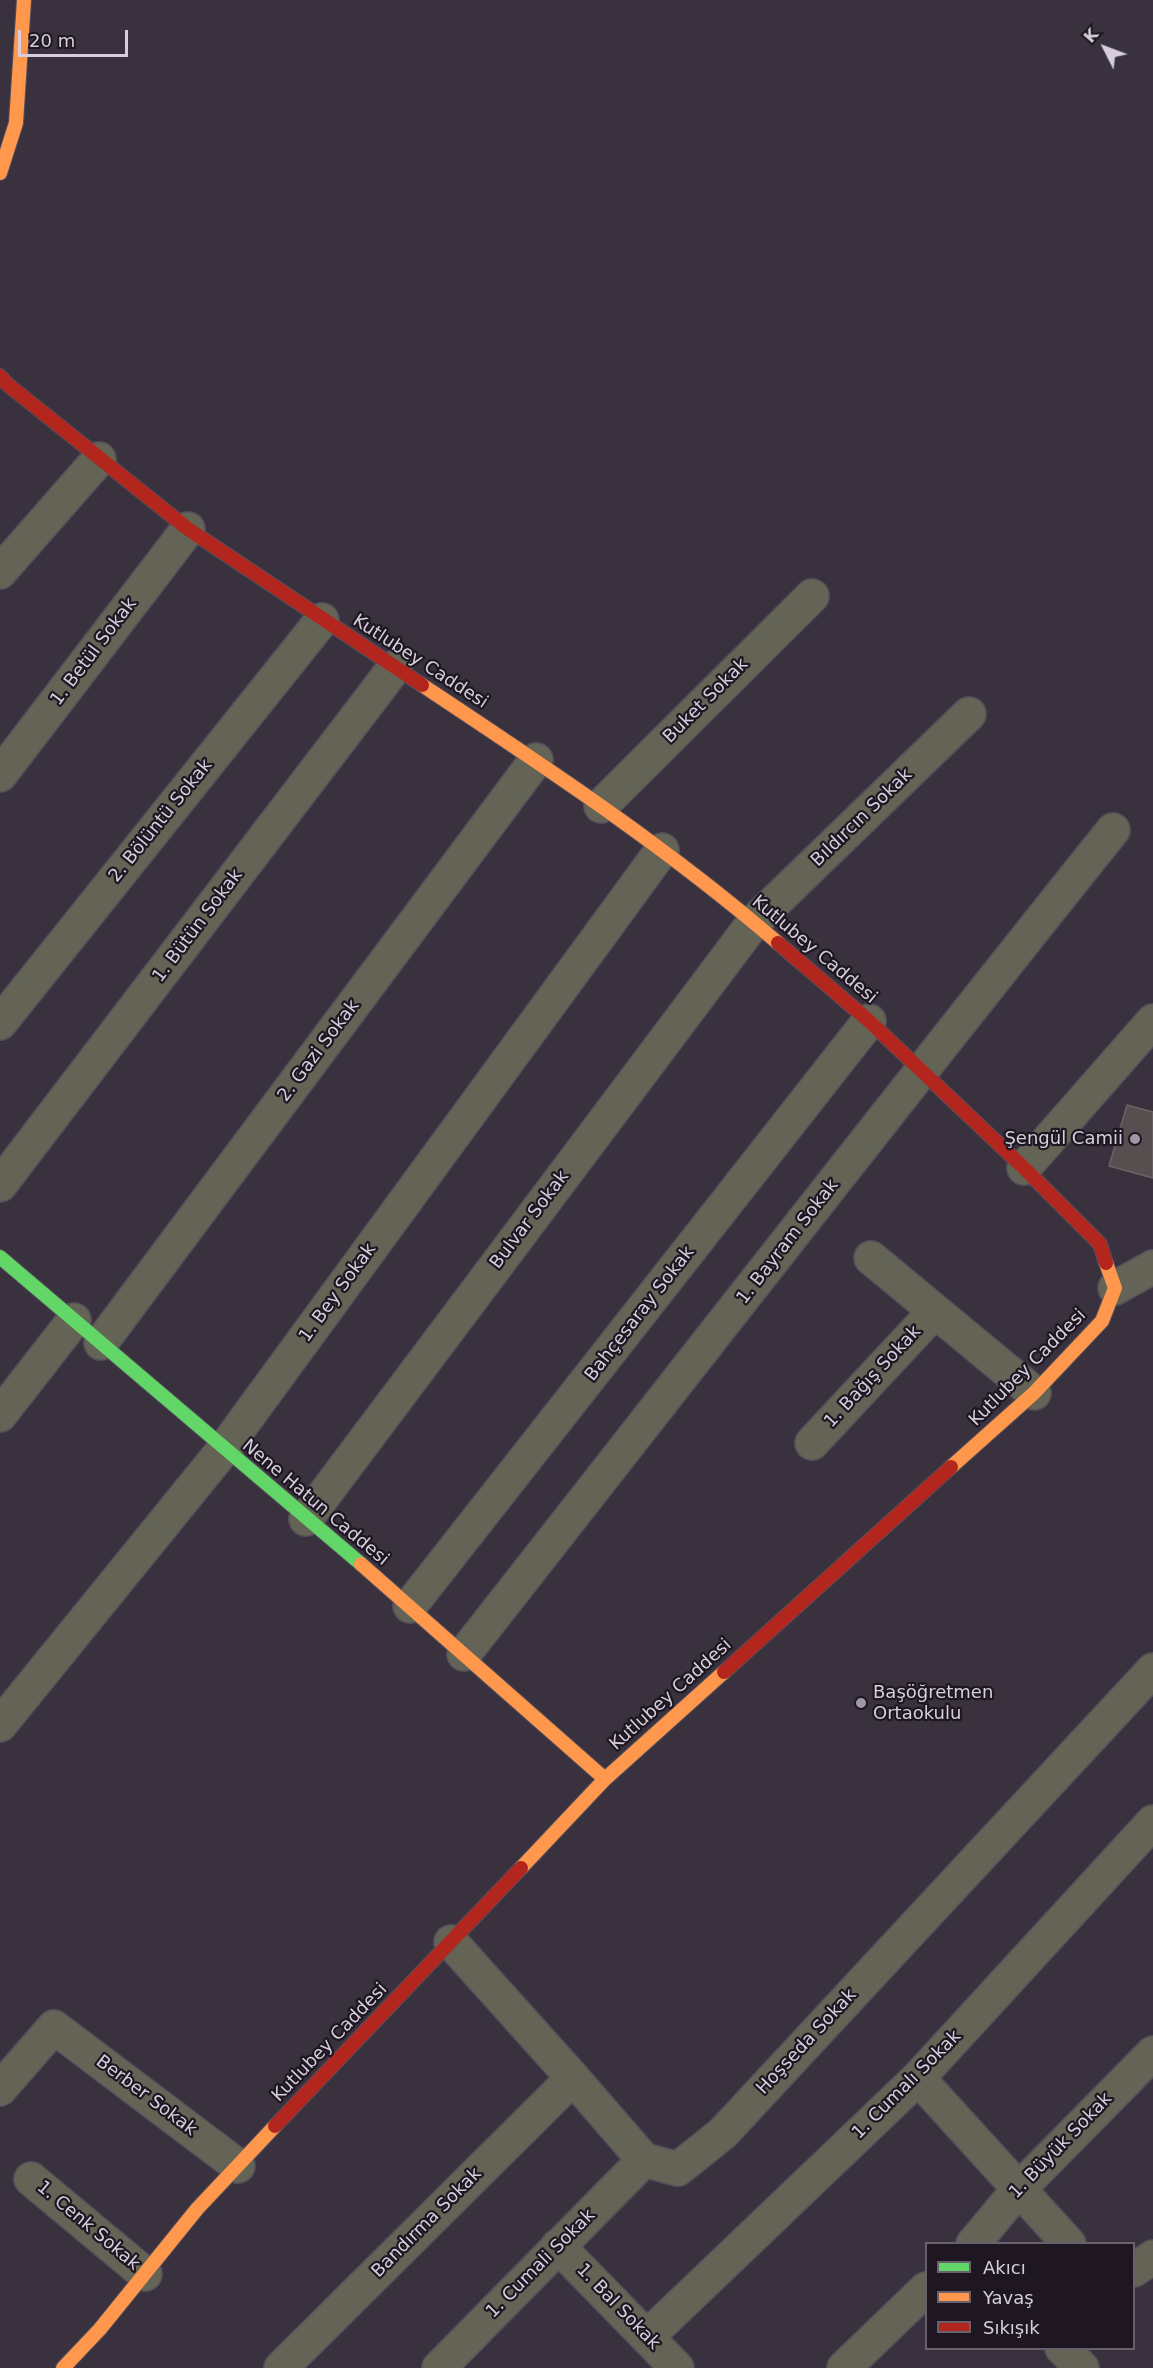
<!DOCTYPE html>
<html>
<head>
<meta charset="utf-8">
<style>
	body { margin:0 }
	#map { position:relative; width:1153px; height:2368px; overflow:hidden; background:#39313e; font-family:"DejaVu Sans",sans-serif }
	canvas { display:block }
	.legend { position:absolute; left:925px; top:2242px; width:210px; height:108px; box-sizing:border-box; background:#1e1722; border:2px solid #68606c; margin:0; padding:8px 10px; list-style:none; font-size:18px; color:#d6cedc }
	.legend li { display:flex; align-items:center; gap:12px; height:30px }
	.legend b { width:30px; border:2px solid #68606c }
	.north { position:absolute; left:1075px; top:18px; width:60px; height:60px; -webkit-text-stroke:4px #1e1722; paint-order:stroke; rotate:312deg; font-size:16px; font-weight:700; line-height:24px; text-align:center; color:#d6cedc }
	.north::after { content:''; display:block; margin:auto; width:21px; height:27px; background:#d6cedc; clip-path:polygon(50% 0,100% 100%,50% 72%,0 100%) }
	.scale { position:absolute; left:18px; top:30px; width:110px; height:27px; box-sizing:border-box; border:3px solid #d6cedc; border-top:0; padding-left:8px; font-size:18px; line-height:21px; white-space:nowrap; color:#d6cedc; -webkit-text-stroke:4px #1e1722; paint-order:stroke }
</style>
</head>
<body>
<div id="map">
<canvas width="1153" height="2368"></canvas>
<ul class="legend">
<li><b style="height:8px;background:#63d668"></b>Akıcı</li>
<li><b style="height:8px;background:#ff974d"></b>Yavaş</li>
<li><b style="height:8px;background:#b3261e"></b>Sıkışık</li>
</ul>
<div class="north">K</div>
<div class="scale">20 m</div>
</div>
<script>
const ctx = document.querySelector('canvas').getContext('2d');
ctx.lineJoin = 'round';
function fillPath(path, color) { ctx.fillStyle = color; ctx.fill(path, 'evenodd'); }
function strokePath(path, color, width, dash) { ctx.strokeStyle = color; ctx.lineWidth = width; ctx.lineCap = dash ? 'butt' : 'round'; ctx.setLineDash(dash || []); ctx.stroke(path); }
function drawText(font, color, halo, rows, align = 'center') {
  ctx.font = font + ' "DejaVu Sans",sans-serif'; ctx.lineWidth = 4.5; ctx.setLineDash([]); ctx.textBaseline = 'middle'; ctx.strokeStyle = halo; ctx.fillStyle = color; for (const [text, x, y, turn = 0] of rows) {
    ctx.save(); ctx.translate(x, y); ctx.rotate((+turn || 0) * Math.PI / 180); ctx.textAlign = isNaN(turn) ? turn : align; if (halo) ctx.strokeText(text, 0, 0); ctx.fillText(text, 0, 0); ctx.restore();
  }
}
const building = new Path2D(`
	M 1127,1105 L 1153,1112 L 1153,1178 L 1109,1166 Z`);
const street = new Path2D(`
	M 0,572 L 99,459
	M 0,775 L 188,529
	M 601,806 L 812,596
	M 0,1023 L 322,620
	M 1024,1168 L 1153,1021
	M 0,1185 L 395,667
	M 871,1258 L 1034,1393
	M 1115,1288 L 1153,1267
	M 101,1343 L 536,760
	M 0,1415 L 74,1320
	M 812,1443 L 935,1311
	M 306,1519 L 754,922 L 969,714
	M 410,1606 L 869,1021
	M 464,1654 C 680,1379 894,1103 1113,830
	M 0,1725 L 224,1449 L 662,850
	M 451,1942 L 573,2078 L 644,2160 L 678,2169 L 723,2133 L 1153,1670
	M 918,2078 L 1069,2244
	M 0,2089 L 54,2027 L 238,2166
	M 31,2179 L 145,2274
	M 973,2244 L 1018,2190 L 1153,2053
	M 558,2246 L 677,2368
	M 1134,2270 L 1153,2257
	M 648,2336 L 918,2078 L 1153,1822
	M 1062,2348 L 1082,2368
	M 281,2368 L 573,2078
	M 439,2368 L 644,2160
	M 844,2368 L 926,2289`);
const fast = new Path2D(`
	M 0,1257 L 361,1564`);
const slow = new Path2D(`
	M 0,173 L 16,123 L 24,0
	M 422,685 C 544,766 667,847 778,943
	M 951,1467 L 1034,1393 L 1102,1321 L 1115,1288 L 1106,1263
	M 361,1564 L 605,1779
	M 521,1868 L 605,1779 L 724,1672
	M 63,2368 L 100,2329 L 197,2209 L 275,2126`);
const jam = new Path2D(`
	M 0,376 L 7,384 L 188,529 L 422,685
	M 778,943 L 869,1021 L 1024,1168 L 1100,1244 L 1106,1263
	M 724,1672 L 951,1467
	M 275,2126 L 521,1868`);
const markers = [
	[1135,1139,6,"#9f97a5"],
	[861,1703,6,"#9f97a5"]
];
const streetNames = [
	["1. Betül Sokak",94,652,-53],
	["Kutlubey Caddesi",420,662,33],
	["Buket Sokak",706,701,-45],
	["Bıldırcın Sokak",862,818,-44],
	["2. Bölüntü Sokak",161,821,-51],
	["1. Bütün Sokak",198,926,-53],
	["Kutlubey Caddesi",814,950,40],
	["2. Gazi Sokak",319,1051,-53],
	["Bulvar Sokak",530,1220,-53],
	["1. Bayram Sokak",788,1242,-52],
	["1. Bey Sokak",338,1293,-54],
	["Bahçesaray Sokak",640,1314,-52],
	["Kutlubey Caddesi",1028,1368,-45],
	["1. Bağış Sokak",873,1377,-47],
	["Nene Hatun Caddesi",315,1503,40],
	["Kutlubey Caddesi",671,1695,-42],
	["Hoşseda Sokak",807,2042,-47],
	["Kutlubey Caddesi",330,2043,-46],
	["1. Cumalı Sokak",907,2085,-45],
	["Berber Sokak",146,2096,37],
	["1. Büyük Sokak",1061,2146,-46],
	["Bandırma Sokak",427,2223,-45],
	["1. Cenk Sokak",88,2226,40],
	["1. Cumali Sokak",541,2264,-45],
	["1. Bal Sokak",618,2307,46]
];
const poiNames = [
	["Şengül Camii",1123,1139],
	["Başöğretmen",873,1693,"left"],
	["Ortaokulu",873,1714,"left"]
];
fillPath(building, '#574e50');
strokePath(building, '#6c6366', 1.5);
strokePath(street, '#544e5a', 36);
strokePath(fast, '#544e5a', 16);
strokePath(slow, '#544e5a', 16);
strokePath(jam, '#544e5a', 16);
strokePath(street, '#636456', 33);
strokePath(fast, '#63d668', 14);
strokePath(slow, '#ff974d', 14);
strokePath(jam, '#b3261e', 14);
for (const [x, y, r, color] of markers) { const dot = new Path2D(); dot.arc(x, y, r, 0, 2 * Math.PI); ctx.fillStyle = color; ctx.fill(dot); strokePath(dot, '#1e1722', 2); }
drawText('18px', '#d6cedc', '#1e1722', streetNames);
drawText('18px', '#d6cedc', '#1e1722', poiNames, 'right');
</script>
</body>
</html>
